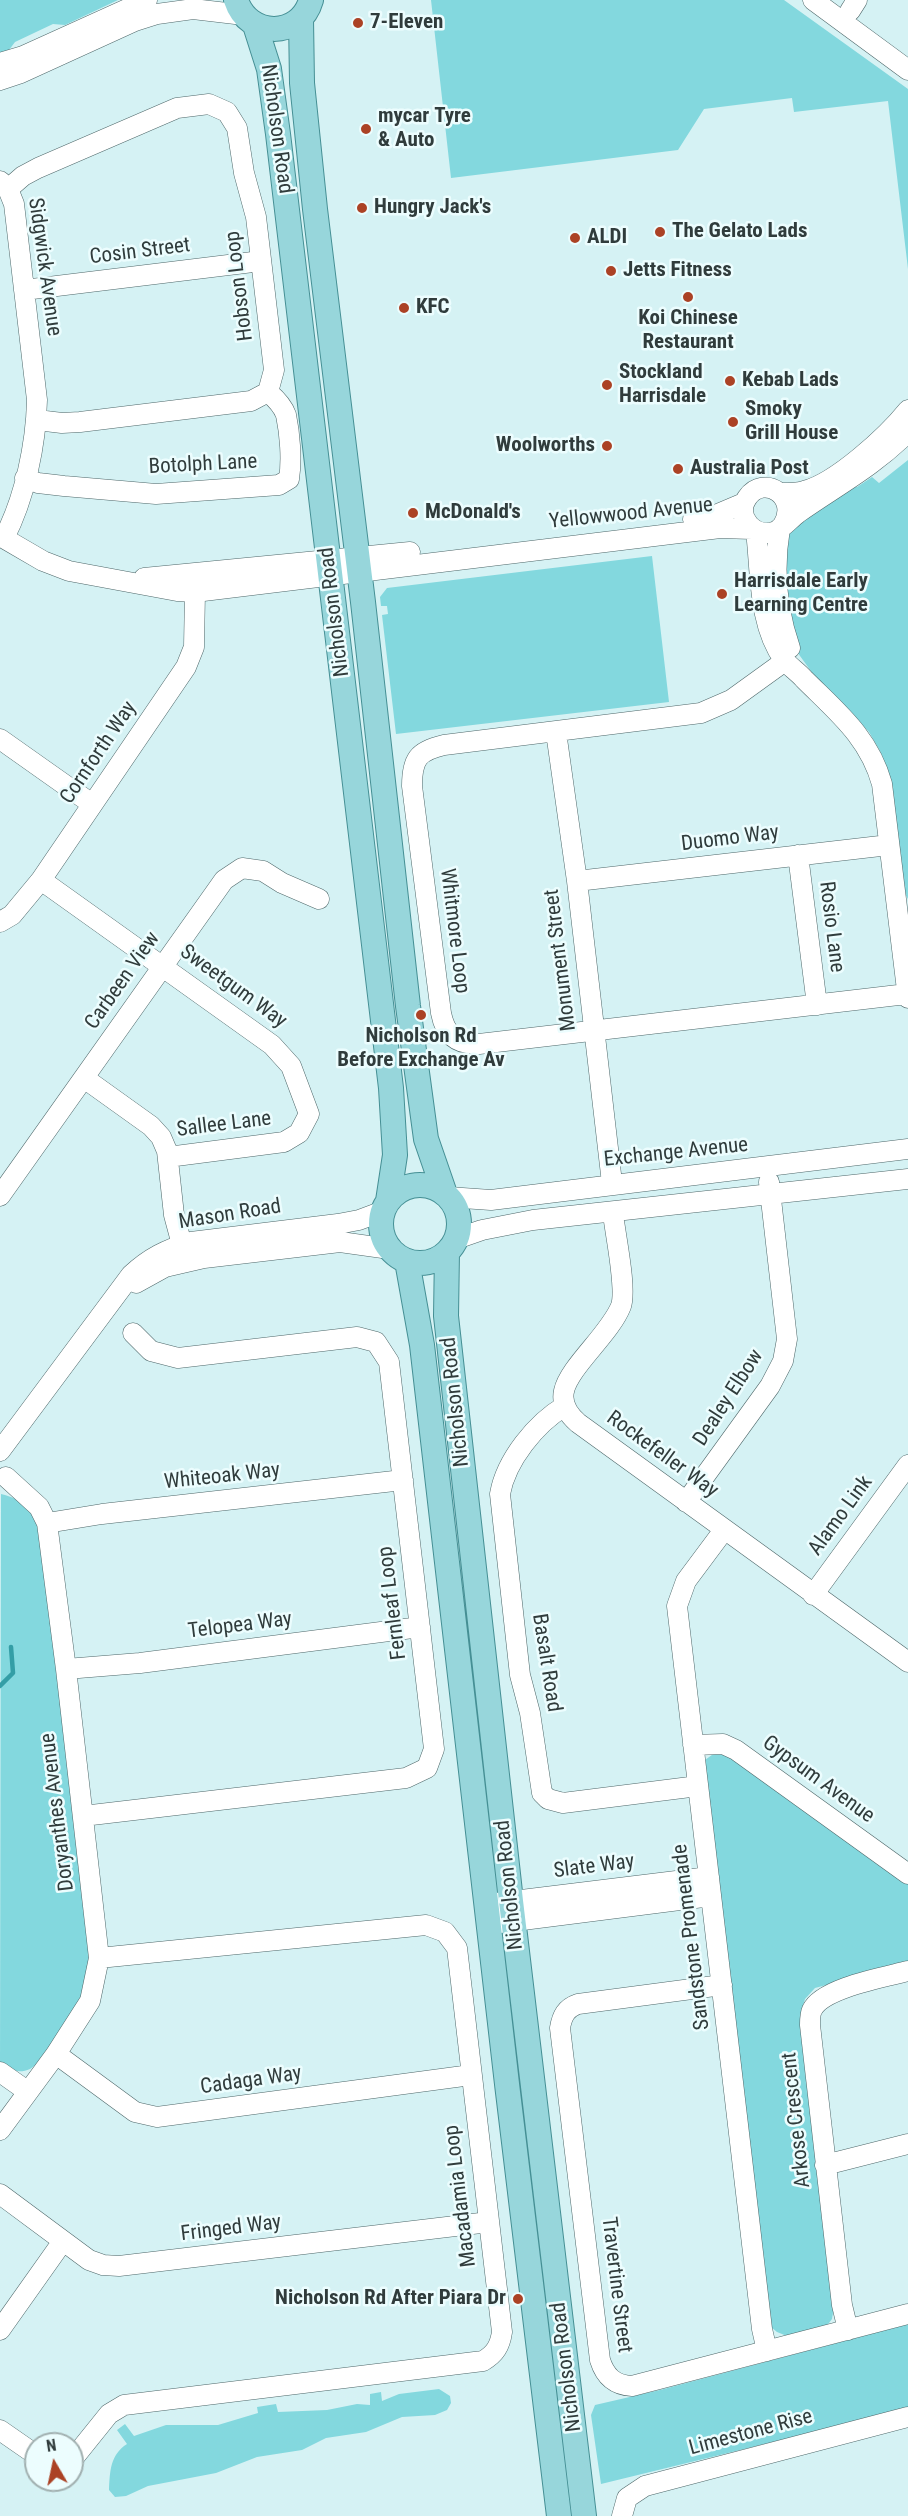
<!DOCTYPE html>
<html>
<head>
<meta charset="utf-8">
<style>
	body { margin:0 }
	#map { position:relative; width:908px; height:2516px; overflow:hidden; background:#d5f2f4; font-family:"Roboto Condensed",sans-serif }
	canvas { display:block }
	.north { position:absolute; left:24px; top:2432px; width:60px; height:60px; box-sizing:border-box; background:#ecfdfe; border:2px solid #a1b0b0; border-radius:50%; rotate:351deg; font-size:16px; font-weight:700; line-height:24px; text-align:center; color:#303c3c }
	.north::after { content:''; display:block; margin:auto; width:21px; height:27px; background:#ab4225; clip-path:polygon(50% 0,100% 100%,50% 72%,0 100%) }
</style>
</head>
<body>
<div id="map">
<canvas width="908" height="2516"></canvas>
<div class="north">N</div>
</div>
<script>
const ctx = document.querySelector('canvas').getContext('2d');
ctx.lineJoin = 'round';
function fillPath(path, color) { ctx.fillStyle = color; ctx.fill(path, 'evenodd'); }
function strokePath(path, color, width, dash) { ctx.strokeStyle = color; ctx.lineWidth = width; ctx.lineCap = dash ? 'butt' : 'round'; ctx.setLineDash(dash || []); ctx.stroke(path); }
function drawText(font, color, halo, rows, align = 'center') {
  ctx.font = font + ' "Roboto Condensed",sans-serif'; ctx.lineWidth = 5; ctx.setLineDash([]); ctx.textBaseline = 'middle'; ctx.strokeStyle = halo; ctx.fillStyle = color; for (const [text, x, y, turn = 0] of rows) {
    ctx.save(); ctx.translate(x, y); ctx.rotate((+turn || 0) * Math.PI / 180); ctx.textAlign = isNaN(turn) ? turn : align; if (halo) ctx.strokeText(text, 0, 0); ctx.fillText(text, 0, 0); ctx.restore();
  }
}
const green = new Path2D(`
	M 0,0 L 118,0 L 65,25 L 53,24 L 15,42 L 9,50 L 0,53 Z
	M 431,0 L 784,0 L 908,89 L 908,269 L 888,101 L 794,112 L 792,98 L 704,109 L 678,150 L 451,178 Z
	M 908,460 L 908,899 L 903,890 L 890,779 L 880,751 L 869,732 L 813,674 L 795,649 L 789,636 L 783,544 L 787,532 L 851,486 L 857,487 L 872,477 L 879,483 Z
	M 652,556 L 669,702 L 396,734 L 382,615 L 388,614 L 387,606 L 381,606 L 380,597 L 387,588 Z
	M 1,1494 C 23,1499 32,1511 40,1531 L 90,1952 C 89,1963 89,1974 86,1985 C 82,2001 45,2062 30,2069 C 19,2074 9,2070 0,2064 Z
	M 716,1752 L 722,1752 L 908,1883 L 908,1963 L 815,1988 L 805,1999 L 801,2012 L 835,2300 L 832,2319 L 825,2328 L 787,2336 L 777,2332 L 771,2327 L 705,1760 Z
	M 908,2324 L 908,2409 L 601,2484 L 591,2415 L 595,2405 L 660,2390 Z
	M 439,2389 L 450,2396 L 451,2403 L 447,2410 L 435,2415 L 402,2417 L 366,2432 L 326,2438 L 302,2450 L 257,2457 L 216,2473 L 148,2486 L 126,2496 L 115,2497 L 109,2490 C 110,2471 110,2455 127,2444 L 117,2430 L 125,2424 L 134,2436 L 166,2425 L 218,2425 L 258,2413 L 257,2407 L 276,2404 L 278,2412 L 327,2410 L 357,2404 L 370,2405 L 370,2394 L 381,2392 L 382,2401 L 399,2394 Z`);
const stream = new Path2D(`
	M 0,1686 L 13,1673 L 11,1647`);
const minor = new Path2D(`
	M 813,0 L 908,70
	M 850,11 L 857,0
	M 0,63 L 23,56 L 147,0
	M 0,80 L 21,73 L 135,21 L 157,14 L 193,9 L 244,15
	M 0,181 L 8,189 L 14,204 L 37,400 C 36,444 25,498 4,538
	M 8,189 L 23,176 L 38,168 L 177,108 L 209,104 L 227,112 L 237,128 L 244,173 L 256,217 L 274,370 L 268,392 L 251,401 L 80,422 L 62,423 L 37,420
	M 24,290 L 261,261
	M 25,478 L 38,483 L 64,486 L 156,494 L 279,485 L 289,479 C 292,460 290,434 286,415 C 283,406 275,398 268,392
	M 781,493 C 788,493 797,493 804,491 C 836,483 887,436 908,410
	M 693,519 L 718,514 L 744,503
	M 783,525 C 800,497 764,473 747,498 C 734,517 756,540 776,531 C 784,527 790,519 798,513 C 838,485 873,467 908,432
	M 780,528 C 773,570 776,608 790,648
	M 756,531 C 761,573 758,624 784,660 C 790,667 798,672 804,679 C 837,712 869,737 882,784 L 908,998
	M 0,536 L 43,561 L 69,571 L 177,591 L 195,592 L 720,528 L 752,529
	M 144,578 L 410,552
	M 785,661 L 731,700 L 701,713 L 444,745 C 418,751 412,759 412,786 L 441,1013 C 445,1034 456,1045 479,1044 L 907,994
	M 556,732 L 577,881 L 612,1183
	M 0,739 L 92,804
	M 798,855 L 817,1005
	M 41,880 L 272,1045 L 291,1066 L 309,1114 L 299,1133 L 284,1142 L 168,1157
	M 577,881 L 889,845
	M 0,922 L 12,915 L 41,880 L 186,667 L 194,647 L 195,592
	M 84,1078 L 151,1126 L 161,1137 L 167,1151 L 174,1215 L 185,1256
	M 0,1196 L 224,880 L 242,868 L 263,871 L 282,883 L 319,899
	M 448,1197 L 491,1200 L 908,1149
	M 613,1213 C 615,1234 627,1288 621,1306 C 610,1334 569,1367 564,1391 C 561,1404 569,1415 578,1423 L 908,1662
	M 456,1239 L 482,1230 L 533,1220 L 908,1179
	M 136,1283 L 165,1267 L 204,1258 L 340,1242 L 390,1249
	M 565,1406 C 536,1423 506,1460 500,1494 L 520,1675 L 530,1713 L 542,1793 L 548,1799 L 563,1803 L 698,1786
	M 0,1451 L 131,1275 C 149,1258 167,1249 191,1242 L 338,1224 L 359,1220 L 383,1211
	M 686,1502 L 770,1386 L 783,1361 L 787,1339 L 769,1182
	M 47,1523 L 102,1514 L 403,1480
	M 724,1530 L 686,1581 L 677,1606 L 762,2329 L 767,2351
	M 813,1595 L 908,1465
	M 66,1669 L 140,1663 L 420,1627
	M 693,1745 L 723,1744 L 736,1750 L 908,1874
	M 83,1816 L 406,1778 L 427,1768 L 434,1749 L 389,1362 L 376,1342 L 357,1337 L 178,1358 L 151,1351 L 133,1333
	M 497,1903 L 709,1877
	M 499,1923 L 711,1896
	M 722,1985 L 578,2004 C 566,2008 562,2016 560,2028 L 600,2360 C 605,2376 614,2385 632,2386 L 908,2314
	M 56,2054 L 135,2112 L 157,2117 L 471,2075
	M 0,2072 L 27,2091
	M 0,2130 L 56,2054 L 90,2001 L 99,1958 L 66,1669 L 47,1523 L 39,1507 L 6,1477
	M 825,2165 L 908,2144
	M 0,2194 L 89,2260 L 103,2265 L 119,2266 L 489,2222
	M 0,2330 L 63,2241
	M 848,2330 L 842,2305 L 810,2025 C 810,2020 810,2014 812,2010 C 822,1988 885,1977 908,1971
	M 0,2430 L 36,2455
	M 72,2460 L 109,2414 L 124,2405 L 483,2361 C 495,2354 500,2346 502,2332 L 457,1948 L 445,1932 L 426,1925 L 99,1958
	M 622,2516 L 627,2498 L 645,2486 L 908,2417`);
const major = new Path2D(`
	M 236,0 C 248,38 300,39 311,0
	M 301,19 L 302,83 L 315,209 L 363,602 L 408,1006 L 426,1139 L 445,1194
	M 255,25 L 269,69 L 278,134 L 391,1088 L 395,1155 L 388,1201
	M381 1224a39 39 0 1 1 78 0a39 39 0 1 1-78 0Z
	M 447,1252 L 446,1316 L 511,1901 L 584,2516
	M 407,1261 L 422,1345 C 466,1735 511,2126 559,2516`);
const markers = [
	[358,23,6,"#ab4225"],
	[366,129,6,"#ab4225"],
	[362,208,6,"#ab4225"],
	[660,232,6,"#ab4225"],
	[575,238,6,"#ab4225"],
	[611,271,6,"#ab4225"],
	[688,297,6,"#ab4225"],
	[404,308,6,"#ab4225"],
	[730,381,6,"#ab4225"],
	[607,385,6,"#ab4225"],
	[733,422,6,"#ab4225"],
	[607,446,6,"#ab4225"],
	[678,469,6,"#ab4225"],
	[413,513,6,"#ab4225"],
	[722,594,6,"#ab4225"],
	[421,1015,6,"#ab4225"],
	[518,2299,6,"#ab4225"]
];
const poiNames = [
	["7-Eleven",370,23],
	["mycar Tyre",378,117],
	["& Auto",378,141],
	["Hungry Jack's",374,208],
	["The Gelato Lads",672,232],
	["ALDI",587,238],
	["Jetts Fitness",623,271],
	["KFC",416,308],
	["Koi Chinese",688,319,"center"],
	["Restaurant",688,343,"center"],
	["Stockland",619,373],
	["Harrisdale",619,397],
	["Kebab Lads",742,381],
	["Smoky",745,410],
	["Grill House",745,434],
	["Woolworths",595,446,"right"],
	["Australia Post",690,469],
	["McDonald's",425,513],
	["Harrisdale Early",734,582],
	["Learning Centre",734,606],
	["Nicholson Rd",421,1037,"center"],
	["Before Exchange Av",421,1061,"center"],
	["Nicholson Rd After Piara Dr",506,2299,"right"]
];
const streetNames = [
	["Nicholson Road",276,129,82],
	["Cosin Street",140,252,-7],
	["Sidgwick Avenue",44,267,82],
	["Hobson Loop",240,286,-97],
	["Botolph Lane",203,465,-3],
	["Yellowwood Avenue",631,514,-6],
	["Nicholson Road",335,612,-97],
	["Cornforth Way",99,753,-56],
	["Duomo Way",730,839,-7],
	["Rosio Lane",831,927,83],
	["Whitmore Loop",454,931,83],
	["Monument Street",561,960,-97],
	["Carbeen View",123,981,-55],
	["Sweetgum Way",233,987,36],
	["Sallee Lane",224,1125,-7],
	["Exchange Avenue",676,1153,-6],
	["Mason Road",230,1215,-9],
	["Dealey Elbow",729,1398,-57],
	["Nicholson Road",456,1402,-96],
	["Rockefeller Way",662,1455,36],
	["Whiteoak Way",222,1477,-6],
	["Alamo Link",841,1516,-54],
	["Fernleaf Loop",393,1603,-97],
	["Telopea Way",240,1626,-7],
	["Basalt Road",546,1663,81],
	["Gypsum Avenue",818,1780,36],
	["Doryanthes Avenue",58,1812,-97],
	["Slate Way",594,1867,-7],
	["Nicholson Road",510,1885,-96],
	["Sandstone Promenade",692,1937,-97],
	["Cadaga Way",251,2081,-8],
	["Arkose Crescent",797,2120,-96],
	["Macadamia Loop",461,2196,-97],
	["Fringed Way",231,2229,-7],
	["Travertine Street",616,2285,83],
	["Nicholson Road",567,2367,-97],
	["Limestone Rise",751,2433,-15]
];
fillPath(green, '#83d8de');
strokePath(stream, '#349ea6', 4.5);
strokePath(minor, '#4e6769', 21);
strokePath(major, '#458f94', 26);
strokePath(minor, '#fff', 20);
strokePath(major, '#97d6db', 24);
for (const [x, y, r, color] of markers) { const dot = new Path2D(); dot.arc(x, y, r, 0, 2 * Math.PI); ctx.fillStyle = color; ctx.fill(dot); strokePath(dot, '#ecfdfe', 2); }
drawText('bold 21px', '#303c3c', '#ecfdfe', poiNames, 'left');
drawText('21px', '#303c3c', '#ecfdfe', streetNames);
</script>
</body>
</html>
